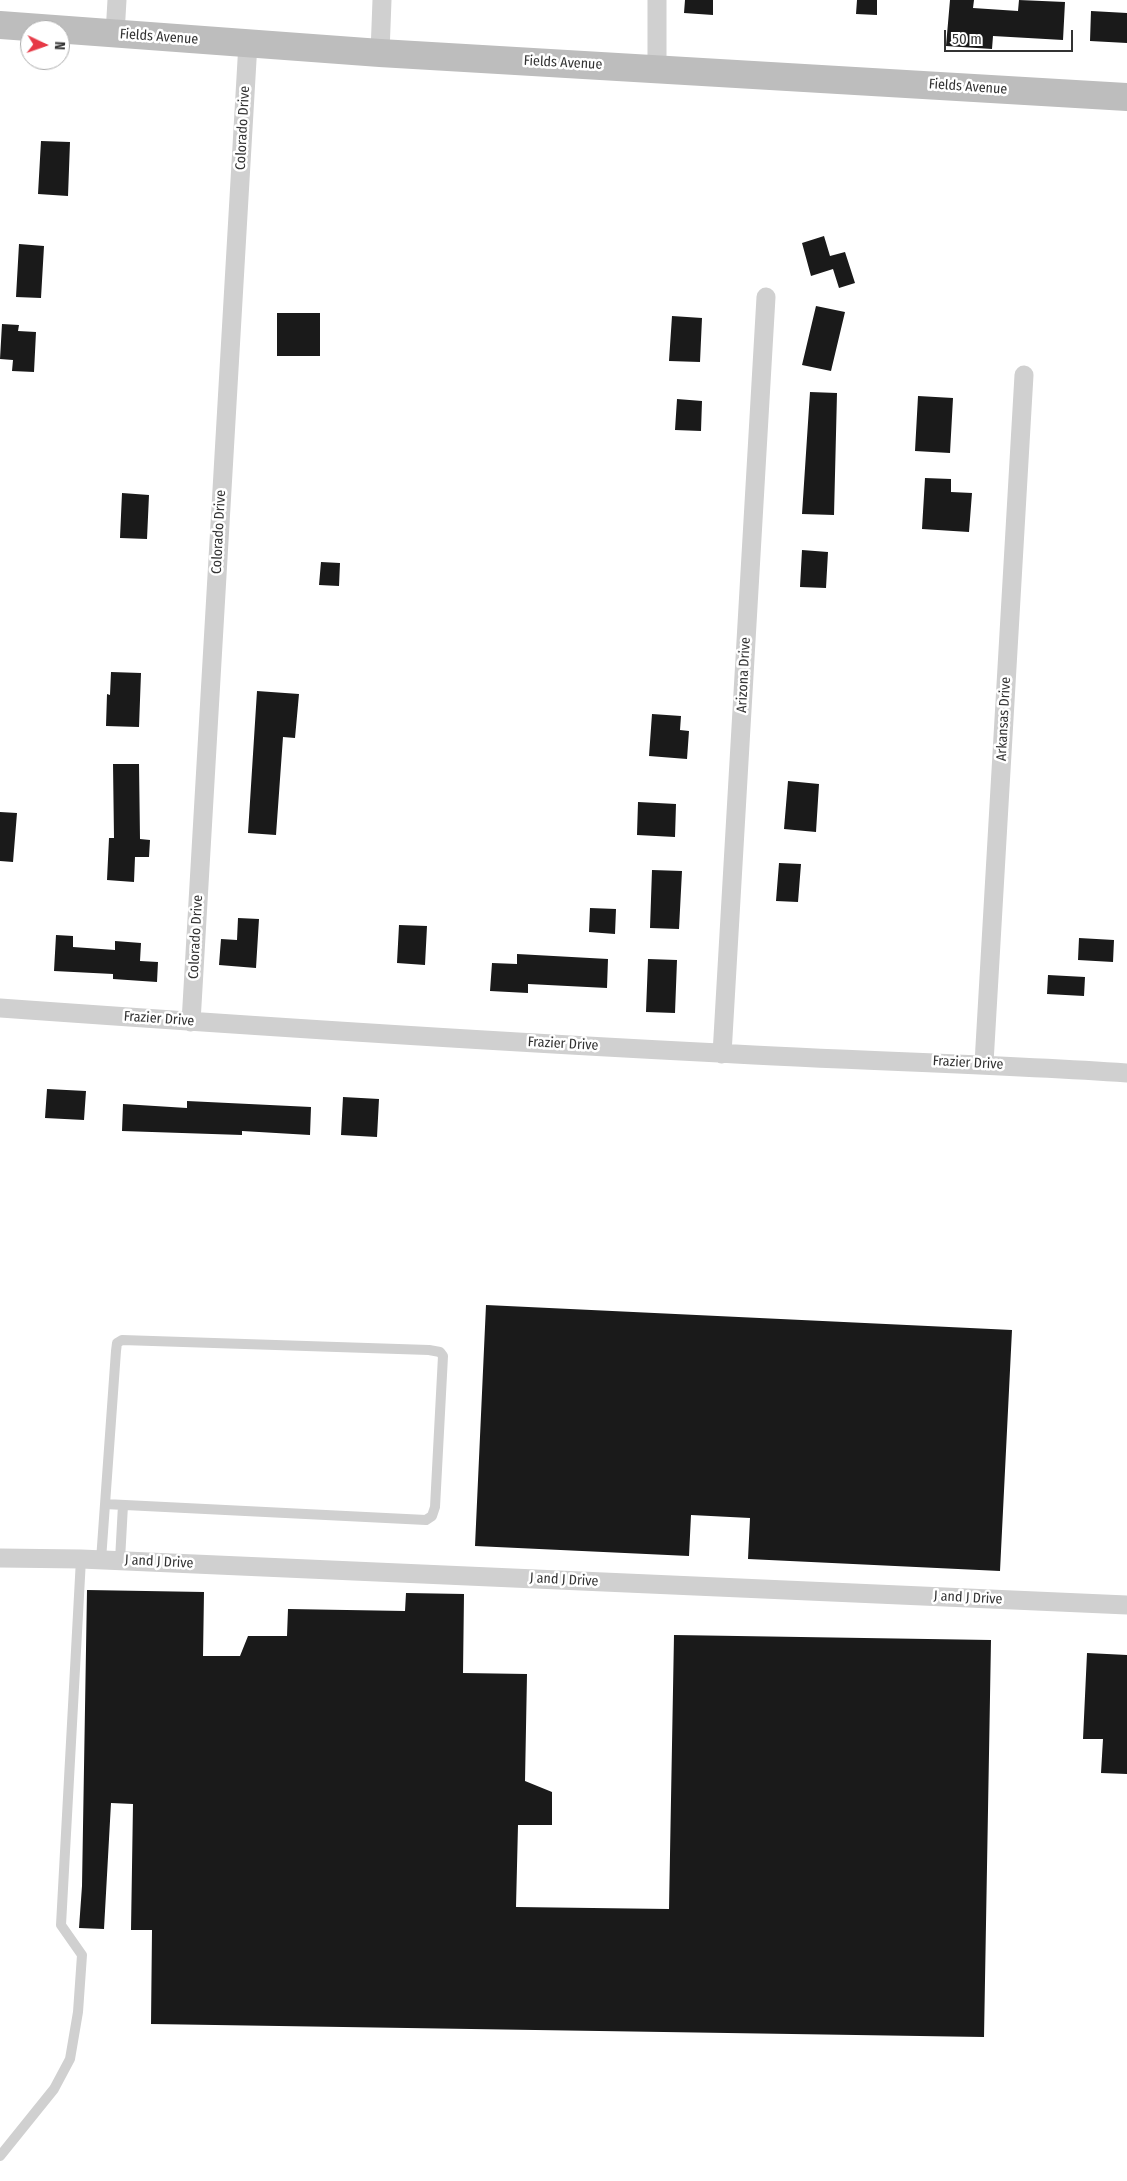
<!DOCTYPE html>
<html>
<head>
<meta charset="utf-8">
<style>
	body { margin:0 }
	#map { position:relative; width:1127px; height:2181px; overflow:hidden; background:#fff; font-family:"Fira Sans Condensed",sans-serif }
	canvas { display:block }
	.north { position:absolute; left:20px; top:20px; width:50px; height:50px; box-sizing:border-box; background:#fff; border:1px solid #adadad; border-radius:50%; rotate:93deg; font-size:14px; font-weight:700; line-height:20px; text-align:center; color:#333 }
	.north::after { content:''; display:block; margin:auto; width:18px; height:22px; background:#e63946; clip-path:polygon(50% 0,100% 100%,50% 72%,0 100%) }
	.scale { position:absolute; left:944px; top:30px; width:129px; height:22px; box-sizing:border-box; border:2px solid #333; border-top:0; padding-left:6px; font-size:15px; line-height:18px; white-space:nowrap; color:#333; -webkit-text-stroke:4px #fff; paint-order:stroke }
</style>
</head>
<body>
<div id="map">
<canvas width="1127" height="2181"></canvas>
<div class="north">N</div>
<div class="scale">50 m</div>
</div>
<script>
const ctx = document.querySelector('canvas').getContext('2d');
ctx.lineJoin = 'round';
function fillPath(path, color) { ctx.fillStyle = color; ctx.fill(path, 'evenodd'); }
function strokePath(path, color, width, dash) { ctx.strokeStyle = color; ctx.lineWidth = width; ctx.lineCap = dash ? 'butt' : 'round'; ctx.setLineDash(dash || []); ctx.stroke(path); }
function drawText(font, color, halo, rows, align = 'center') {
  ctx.font = font + ' "Fira Sans Condensed",sans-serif'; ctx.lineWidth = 5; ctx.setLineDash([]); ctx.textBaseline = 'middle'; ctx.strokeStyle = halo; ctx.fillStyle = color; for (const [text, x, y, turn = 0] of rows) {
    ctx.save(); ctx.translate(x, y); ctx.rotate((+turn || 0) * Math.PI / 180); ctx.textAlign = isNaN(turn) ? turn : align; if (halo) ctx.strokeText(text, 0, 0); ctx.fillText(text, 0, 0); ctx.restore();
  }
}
const building = new Path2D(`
	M 685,0 L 713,0 L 713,15 L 684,13 Z
	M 857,0 L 877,0 L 877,15 L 856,14 Z
	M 950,0 L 974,0 L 973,8 L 1018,11 L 1019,0 L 1065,2 L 1063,40 L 993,36 L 992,49 L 946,46 Z
	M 1091,11 L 1127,13 L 1127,43 L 1090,41 Z
	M 41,141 L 70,142 L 68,196 L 38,194 Z
	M 824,236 L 830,256 L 845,252 L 855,283 L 839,288 L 833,269 L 811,276 L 802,243 Z
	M 19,244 L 44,246 L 41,298 L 16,297 Z
	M 816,306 L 845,312 L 831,371 L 802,365 Z
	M 277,313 L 320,313 L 320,356 L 277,356 Z
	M 672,316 L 702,318 L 700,362 L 669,361 Z
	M 2,324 L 19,325 L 18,331 L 36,332 L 34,372 L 12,371 L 13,360 L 0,359 Z
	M 810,392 L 837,393 L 834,515 L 802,514 Z
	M 918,396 L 953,398 L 950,453 L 915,451 Z
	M 677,399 L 702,401 L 701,431 L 675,430 Z
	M 925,478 L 951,479 L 951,492 L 972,493 L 969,532 L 922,529 Z
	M 122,493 L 149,495 L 147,539 L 120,538 Z
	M 802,550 L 828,552 L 826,588 L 800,587 Z
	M 321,562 L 340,563 L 339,586 L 319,585 Z
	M 111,672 L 141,673 L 139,727 L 106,726 L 107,694 L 110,695 Z
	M 257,691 L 299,694 L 295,738 L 283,737 L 276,835 L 248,833 Z
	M 652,714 L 681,716 L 680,730 L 689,731 L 687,759 L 649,756 Z
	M 113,764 L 139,764 L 140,839 L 150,840 L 149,857 L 135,857 L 134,882 L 107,880 L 109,838 L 114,838 Z
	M 788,781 L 819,784 L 816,832 L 784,829 Z
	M 638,802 L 676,804 L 675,837 L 637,835 Z
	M 0,812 L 17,813 L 13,862 L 0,861 Z
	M 779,863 L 801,864 L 798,902 L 776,901 Z
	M 652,870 L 682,871 L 679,929 L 650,928 Z
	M 590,908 L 616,909 L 615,934 L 589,932 Z
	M 238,918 L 259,919 L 256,968 L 219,965 L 221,939 L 237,940 Z
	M 399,925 L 427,926 L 425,965 L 397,963 Z
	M 56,935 L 73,936 L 73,947 L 115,950 L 115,941 L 141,943 L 140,961 L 158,962 L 157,982 L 113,979 L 113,974 L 54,971 Z
	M 1079,938 L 1114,940 L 1113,962 L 1078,960 Z
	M 517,954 L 608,959 L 607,988 L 528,984 L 528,993 L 490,991 L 492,963 L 517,964 Z
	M 648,959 L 677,960 L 675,1013 L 646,1012 Z
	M 1048,975 L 1085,977 L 1084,996 L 1047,994 Z
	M 47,1089 L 86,1091 L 84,1120 L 45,1118 Z
	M 343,1097 L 379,1099 L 377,1137 L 341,1135 Z
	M 187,1101 L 311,1107 L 310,1135 L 242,1131 L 242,1135 L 122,1131 L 123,1104 L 187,1108 Z
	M 486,1305 L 1012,1330 L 1000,1571 L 748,1559 L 750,1518 L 691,1515 L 689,1556 L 475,1546 Z
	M 87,1590 L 204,1592 L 203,1656 L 240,1656 L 248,1636 L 287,1636 L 288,1609 L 405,1611 L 406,1593 L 464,1594 L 463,1673 L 527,1674 L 525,1781 L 552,1792 L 552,1825 L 518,1825 L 516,1907 L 669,1909 L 674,1635 L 991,1640 L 984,2037 L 151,2024 L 152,1930 L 131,1930 L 133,1804 L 111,1803 L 104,1929 L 79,1928 L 82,1886 Z
	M 1087,1653 L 1127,1655 L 1127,1774 L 1101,1773 L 1103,1739 L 1083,1739 Z`);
const lane = new Path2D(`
	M 101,1560 L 116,1351 L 117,1343 L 122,1340 L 429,1350 L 440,1352 L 443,1356 L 435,1507 L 432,1516 L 426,1520 L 105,1504
	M 120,1560 L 123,1505
	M 0,2156 L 54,2089 L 70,2059 L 78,2012 L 82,1955 L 61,1925 L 81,1559`);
const street = new Path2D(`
	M 657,0 L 657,68
	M 115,34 L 117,0
	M 380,53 L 382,0
	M 0,1008 C 239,1025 479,1041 719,1053 C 855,1061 991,1064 1127,1073
	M 191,1022 L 248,43
	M 722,1054 L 766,297
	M 984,1063 L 1024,375
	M 0,1558 L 81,1559 L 1127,1605`);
const secondary = new Path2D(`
	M 0,25 L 380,53 L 1127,97`);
const streetNames = [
	["Fields Avenue",159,37,4],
	["Fields Avenue",563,63,3],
	["Fields Avenue",968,87,4],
	["Colorado Drive",243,128,-87],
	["Colorado Drive",219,532,-87],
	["Arizona Drive",744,675,-87],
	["Arkansas Drive",1004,719,-87],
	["Colorado Drive",196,937,-87],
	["Frazier Drive",159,1019,4],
	["Frazier Drive",563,1044,3],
	["Frazier Drive",968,1063,3],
	["J and J Drive",159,1562,3],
	["J and J Drive",564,1580,3],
	["J and J Drive",968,1598,3]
];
fillPath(building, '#1a1a1a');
strokePath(lane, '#d0d0d0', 10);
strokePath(street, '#d0d0d0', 19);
strokePath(secondary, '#bdbdbd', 28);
drawText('14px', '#333', '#fff', streetNames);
</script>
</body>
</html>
